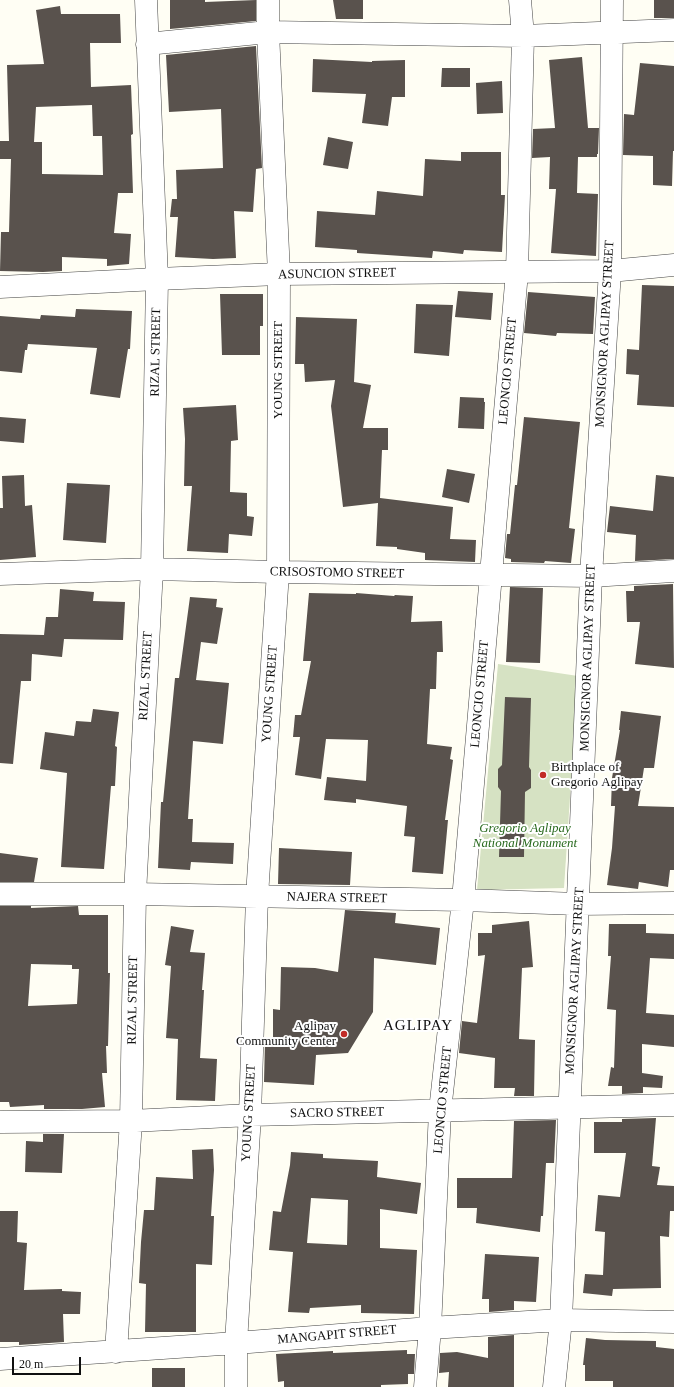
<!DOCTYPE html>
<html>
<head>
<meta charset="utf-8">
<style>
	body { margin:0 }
	#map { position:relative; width:674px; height:1387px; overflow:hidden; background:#fffef4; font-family:Georgia,serif }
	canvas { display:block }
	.scale { position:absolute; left:12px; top:1357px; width:69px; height:18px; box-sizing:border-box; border:2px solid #101010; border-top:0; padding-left:5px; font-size:12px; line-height:14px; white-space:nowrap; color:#101010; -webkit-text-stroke:3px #fff; paint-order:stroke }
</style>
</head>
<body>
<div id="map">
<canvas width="674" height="1387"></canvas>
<div class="scale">20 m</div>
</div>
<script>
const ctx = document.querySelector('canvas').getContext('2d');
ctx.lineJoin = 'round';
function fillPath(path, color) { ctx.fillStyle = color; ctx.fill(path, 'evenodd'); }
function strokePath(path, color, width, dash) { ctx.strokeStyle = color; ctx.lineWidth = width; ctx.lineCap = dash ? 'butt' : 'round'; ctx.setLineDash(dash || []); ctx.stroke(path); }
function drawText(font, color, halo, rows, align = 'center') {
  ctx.font = font + ' Georgia,serif'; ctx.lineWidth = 4; ctx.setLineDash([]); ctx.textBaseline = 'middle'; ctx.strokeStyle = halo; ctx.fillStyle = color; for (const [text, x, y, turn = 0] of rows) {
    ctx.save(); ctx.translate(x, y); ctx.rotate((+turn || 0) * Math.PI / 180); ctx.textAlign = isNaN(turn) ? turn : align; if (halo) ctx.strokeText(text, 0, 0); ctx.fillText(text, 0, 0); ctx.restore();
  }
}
const cemetery = new Path2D(`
	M 498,664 L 578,676 L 564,888 L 477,890 Z`);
const building = new Path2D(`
	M 170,0 L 205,0 L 205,2 L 256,0 L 256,21 L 170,29 Z
	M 333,0 L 363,0 L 363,19 L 336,19 Z
	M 654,0 L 674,0 L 674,18 L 654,18 Z
	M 60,6 L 61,14 L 120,14 L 121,43 L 90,43 L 91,87 L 131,85 L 133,134 L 131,135 L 133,193 L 118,193 L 114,233 L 131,234 L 129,264 L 107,266 L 107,259 L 62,257 L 62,271 L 43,272 L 0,271 L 1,232 L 9,232 L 11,159 L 0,159 L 0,141 L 9,141 L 7,65 L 44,64 L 36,10 ZM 92,105 L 93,136 L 102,136 L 103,175 L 42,174 L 42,142 L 34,142 L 36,107 Z
	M 256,46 L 262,168 L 256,169 L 253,212 L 234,211 L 236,258 L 213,259 L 175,257 L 178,217 L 170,217 L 172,199 L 177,199 L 176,170 L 223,168 L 221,109 L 169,112 L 166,55 Z
	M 582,57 L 588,128 L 599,128 L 598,154 L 597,154 L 597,157 L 578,157 L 577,193 L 598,194 L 596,256 L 551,253 L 556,189 L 549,189 L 550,157 L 532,158 L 533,129 L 555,128 L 549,60 Z
	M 313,59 L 372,62 L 372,61 L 405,60 L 405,97 L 392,97 L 388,126 L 362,123 L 366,94 L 312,92 Z
	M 640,63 L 674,66 L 674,151 L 673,151 L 672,186 L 653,185 L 653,156 L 623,155 L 624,114 L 634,115 Z
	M 442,68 L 470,68 L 470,87 L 441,87 Z
	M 502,81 L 503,113 L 477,114 L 476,83 Z
	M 328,137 L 353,142 L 348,169 L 323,165 Z
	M 461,152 L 501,152 L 501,195 L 505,195 L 502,252 L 464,250 L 463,254 L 433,251 L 432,258 L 357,253 L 357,250 L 315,247 L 317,211 L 375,215 L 377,191 L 423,196 L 425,159 L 461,161 Z
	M 642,285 L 674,286 L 674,407 L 637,405 L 639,375 L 626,374 L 627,349 L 639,350 Z
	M 458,291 L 493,293 L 491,320 L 455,317 Z
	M 528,292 L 595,297 L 593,334 L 557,333 L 556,336 L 524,333 Z
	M 220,294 L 263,294 L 263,326 L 260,326 L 260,355 L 222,355 Z
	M 416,304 L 453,305 L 449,356 L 414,353 Z
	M 76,309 L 132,311 L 130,349 L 128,349 L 120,398 L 90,394 L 97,348 L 28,344 L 27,350 L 25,350 L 22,373 L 0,371 L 0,316 L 40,319 L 41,315 L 75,317 Z
	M 296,317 L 357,319 L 354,382 L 371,385 L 363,428 L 388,428 L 388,450 L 382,450 L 380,498 L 453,507 L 450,539 L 476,540 L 475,562 L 425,560 L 425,553 L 397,549 L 397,547 L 376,546 L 378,503 L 343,507 L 331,406 L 335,380 L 305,382 L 304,364 L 295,364 Z
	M 460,397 L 484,398 L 484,402 L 485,402 L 484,429 L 458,428 Z
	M 236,405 L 238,440 L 231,441 L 230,492 L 247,493 L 247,516 L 254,517 L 252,536 L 229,534 L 228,553 L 187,551 L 192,486 L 184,486 L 185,439 L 183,408 Z
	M 0,417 L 26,419 L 24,443 L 0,441 Z
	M 524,417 L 580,422 L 569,528 L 575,529 L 571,563 L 545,561 L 544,563 L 511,562 L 511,559 L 505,558 L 507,534 L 510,534 L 515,485 L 517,485 Z
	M 447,469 L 475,474 L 469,503 L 442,497 Z
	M 24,475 L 25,506 L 32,505 L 36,557 L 0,560 L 0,508 L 3,508 L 2,476 Z
	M 656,475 L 674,477 L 674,559 L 635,561 L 636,535 L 607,532 L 610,506 L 653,511 Z
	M 67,483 L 110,485 L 106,543 L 63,540 Z
	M 673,584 L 674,668 L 635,664 L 640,622 L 627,622 L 626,591 L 634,591 L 634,586 Z
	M 510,587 L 543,588 L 540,663 L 506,662 Z
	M 60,589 L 94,592 L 93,601 L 125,602 L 123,640 L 64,639 L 62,657 L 32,654 L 31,681 L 21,681 L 13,764 L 0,763 L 0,634 L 44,635 L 46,617 L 58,617 Z
	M 309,593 L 356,594 L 356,593 L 394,596 L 395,595 L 413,596 L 411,622 L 442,621 L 443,652 L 437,652 L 436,689 L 430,689 L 427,744 L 452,747 L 450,759 L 453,760 L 445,820 L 448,820 L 443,874 L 412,872 L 415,837 L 404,836 L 407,806 L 356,799 L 356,803 L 324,800 L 327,777 L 366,781 L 368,740 L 326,739 L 321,779 L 295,775 L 300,737 L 293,737 L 295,715 L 301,715 L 311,661 L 303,661 Z
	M 190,597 L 217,599 L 216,607 L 223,608 L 217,644 L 201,642 L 196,680 L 229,683 L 223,744 L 193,741 L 188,819 L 193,819 L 192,842 L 234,843 L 233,864 L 191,862 L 190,870 L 158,868 L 161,802 L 163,802 L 175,678 L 179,678 Z
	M 505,697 L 531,698 L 529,767 L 531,770 L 531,788 L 525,792 L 524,857 L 499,857 L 501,791 L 498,787 L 498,769 L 502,765 Z
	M 93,709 L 119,712 L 115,746 L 117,747 L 115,786 L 111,786 L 104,869 L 61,867 L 67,773 L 40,769 L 45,732 L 74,736 L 76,721 L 91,722 Z
	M 621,711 L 661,716 L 654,768 L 644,768 L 638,806 L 674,807 L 674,870 L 670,870 L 668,887 L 639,882 L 638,889 L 607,885 L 612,848 L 615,806 L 611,806 L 612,778 L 620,730 L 619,730 Z
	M 279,848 L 352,852 L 350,885 L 278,884 Z
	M 0,853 L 38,858 L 34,882 L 0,882 Z
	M 0,906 L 31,906 L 31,908 L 78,906 L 79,915 L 108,915 L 108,973 L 110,973 L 108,1046 L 106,1046 L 107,1073 L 102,1073 L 105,1107 L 82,1109 L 44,1109 L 44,1105 L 10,1107 L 9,1102 L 0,1102 ZM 31,964 L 72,965 L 72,969 L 79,969 L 77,1004 L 28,1006 Z
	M 345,910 L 396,913 L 395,923 L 440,928 L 436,965 L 374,958 L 373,1012 L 348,1053 L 316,1055 L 314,1085 L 264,1082 L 265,1040 L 273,1041 L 273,1009 L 280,1010 L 281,967 L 315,968 L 338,972 Z
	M 529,921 L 533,967 L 522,968 L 519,1039 L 535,1040 L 534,1096 L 514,1096 L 515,1088 L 494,1088 L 495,1058 L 459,1053 L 462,1021 L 477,1023 L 485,955 L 478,956 L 478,933 L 492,933 L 492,925 Z
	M 609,924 L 646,924 L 646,933 L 674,934 L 674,959 L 650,958 L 646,1013 L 674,1015 L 674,1047 L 642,1044 L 642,1073 L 663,1076 L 662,1088 L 643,1087 L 643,1093 L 622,1094 L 622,1086 L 608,1086 L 611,1067 L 614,1068 L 616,1010 L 607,1009 L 611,956 L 608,956 Z
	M 171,926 L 194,930 L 190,952 L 205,953 L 202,990 L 204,990 L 200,1058 L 217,1059 L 215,1101 L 176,1100 L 178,1039 L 166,1038 L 171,966 L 165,965 Z
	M 656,1118 L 652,1166 L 660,1167 L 657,1185 L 674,1186 L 674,1211 L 670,1211 L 669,1237 L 660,1236 L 661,1288 L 613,1289 L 612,1296 L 583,1293 L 585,1274 L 603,1275 L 605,1232 L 595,1231 L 598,1195 L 620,1197 L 626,1153 L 594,1153 L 594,1122 L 622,1122 L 622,1119 Z
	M 556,1120 L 554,1163 L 546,1163 L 543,1216 L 541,1216 L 540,1232 L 476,1223 L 477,1208 L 457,1208 L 457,1178 L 512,1178 L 514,1121 Z
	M 43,1134 L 64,1134 L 62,1173 L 25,1172 L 26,1141 L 43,1142 Z
	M 213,1149 L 214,1170 L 211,1216 L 214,1216 L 212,1265 L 196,1264 L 196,1332 L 145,1332 L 146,1284 L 139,1283 L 141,1242 L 144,1210 L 154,1210 L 156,1177 L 193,1179 L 192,1150 Z
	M 291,1152 L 323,1154 L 323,1158 L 378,1161 L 377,1177 L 421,1183 L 417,1214 L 380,1209 L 380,1248 L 417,1250 L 414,1314 L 361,1313 L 361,1305 L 310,1308 L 309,1313 L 288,1312 L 293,1252 L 269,1250 L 273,1211 L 281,1212 L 290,1165 ZM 311,1198 L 348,1200 L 347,1245 L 307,1243 Z
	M 0,1211 L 18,1211 L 17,1242 L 27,1243 L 24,1290 L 62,1289 L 62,1291 L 81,1292 L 80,1314 L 63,1314 L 64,1342 L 19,1345 L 19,1342 L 0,1342 Z
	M 485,1254 L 539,1257 L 536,1302 L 514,1301 L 514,1310 L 489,1312 L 489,1299 L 482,1299 Z
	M 514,1335 L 514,1387 L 448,1387 L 449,1372 L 439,1373 L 440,1353 L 457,1352 L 488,1358 L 488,1337 Z
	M 586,1338 L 605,1340 L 656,1341 L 656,1347 L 674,1349 L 674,1387 L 613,1387 L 613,1381 L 585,1381 L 585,1365 L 583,1365 Z
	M 407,1350 L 407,1354 L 415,1354 L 414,1374 L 408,1374 L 408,1384 L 381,1385 L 381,1387 L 284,1387 L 284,1381 L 278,1382 L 276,1354 L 333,1351 L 333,1353 Z
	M 152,1368 L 185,1368 L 185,1387 L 152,1387 Z`);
const minor = new Path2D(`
	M 147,44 L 268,32 L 523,36 L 674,30
	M 0,574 L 152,569 L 278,572 L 591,576 L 674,571
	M 0,894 L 135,894 L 463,900 L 578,904 L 674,903
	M 0,1122 L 131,1121 L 250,1115 L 674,1105
	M 116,1352 L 131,1121 L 135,894 L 152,569 L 157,279 L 146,0
	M 0,1359 L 236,1343 L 430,1328 L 561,1320 L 674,1322
	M 236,1387 L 236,1343 L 250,1115 L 257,896 L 278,572 L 279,274 L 268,32 L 268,0
	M 425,1387 L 430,1328 L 440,1111 L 463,900 L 517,272 L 523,36 L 520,0
	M 554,1387 L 561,1320 L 591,576 L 610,271 L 612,0`);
const tertiary = new Path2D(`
	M 0,287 L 157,279 L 279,274 L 610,271 L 674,265`);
const markers = [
	[543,775,4,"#c22b27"],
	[344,1034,4,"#c22b27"]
];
const streetNames = [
	["ASUNCION STREET",337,274,-1],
	["MONSIGNOR AGLIPAY STREET",605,334,-87],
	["RIZAL STREET",156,352,-89],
	["YOUNG STREET",279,370,-90],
	["LEONCIO STREET",508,371,-85],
	["CRISOSTOMO STREET",337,573,1],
	["MONSIGNOR AGLIPAY STREET",588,658,-88],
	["RIZAL STREET",146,676,-87],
	["YOUNG STREET",270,694,-86],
	["LEONCIO STREET",480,694,-85],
	["NAJERA STREET",337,898,1],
	["MONSIGNOR AGLIPAY STREET",575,981,-87],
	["RIZAL STREET",133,1000,-89],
	["LEONCIO STREET",443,1100,-85],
	["YOUNG STREET",249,1113,-87],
	["SACRO STREET",337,1113,-1],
	["MANGAPIT STREET",337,1335,-5]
];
const poiNames = [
	["Birthplace of",551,768],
	["Gregorio Aglipay",551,783],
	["Aglipay",336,1027,"right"],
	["Community Center",336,1042,"right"]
];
const parkNames = [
	["Gregorio Aglipay",525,829],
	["National Monument",525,844]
];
const quarterNames = [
	["AGLIPAY",418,1026]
];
fillPath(cemetery, '#d6e2c3');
fillPath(building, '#59524d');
strokePath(minor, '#434343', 23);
strokePath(tertiary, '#434343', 23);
strokePath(minor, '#fff', 22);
strokePath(tertiary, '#fff', 22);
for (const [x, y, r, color] of markers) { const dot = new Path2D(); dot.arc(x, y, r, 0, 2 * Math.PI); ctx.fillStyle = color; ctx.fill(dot); strokePath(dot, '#fff', 1.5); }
drawText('13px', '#101010', '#fff', streetNames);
drawText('13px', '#101010', '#fff', poiNames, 'left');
drawText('italic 13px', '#296a1f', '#fff', parkNames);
ctx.letterSpacing = '1px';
drawText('15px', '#101010', '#fff', quarterNames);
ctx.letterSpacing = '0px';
</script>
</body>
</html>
